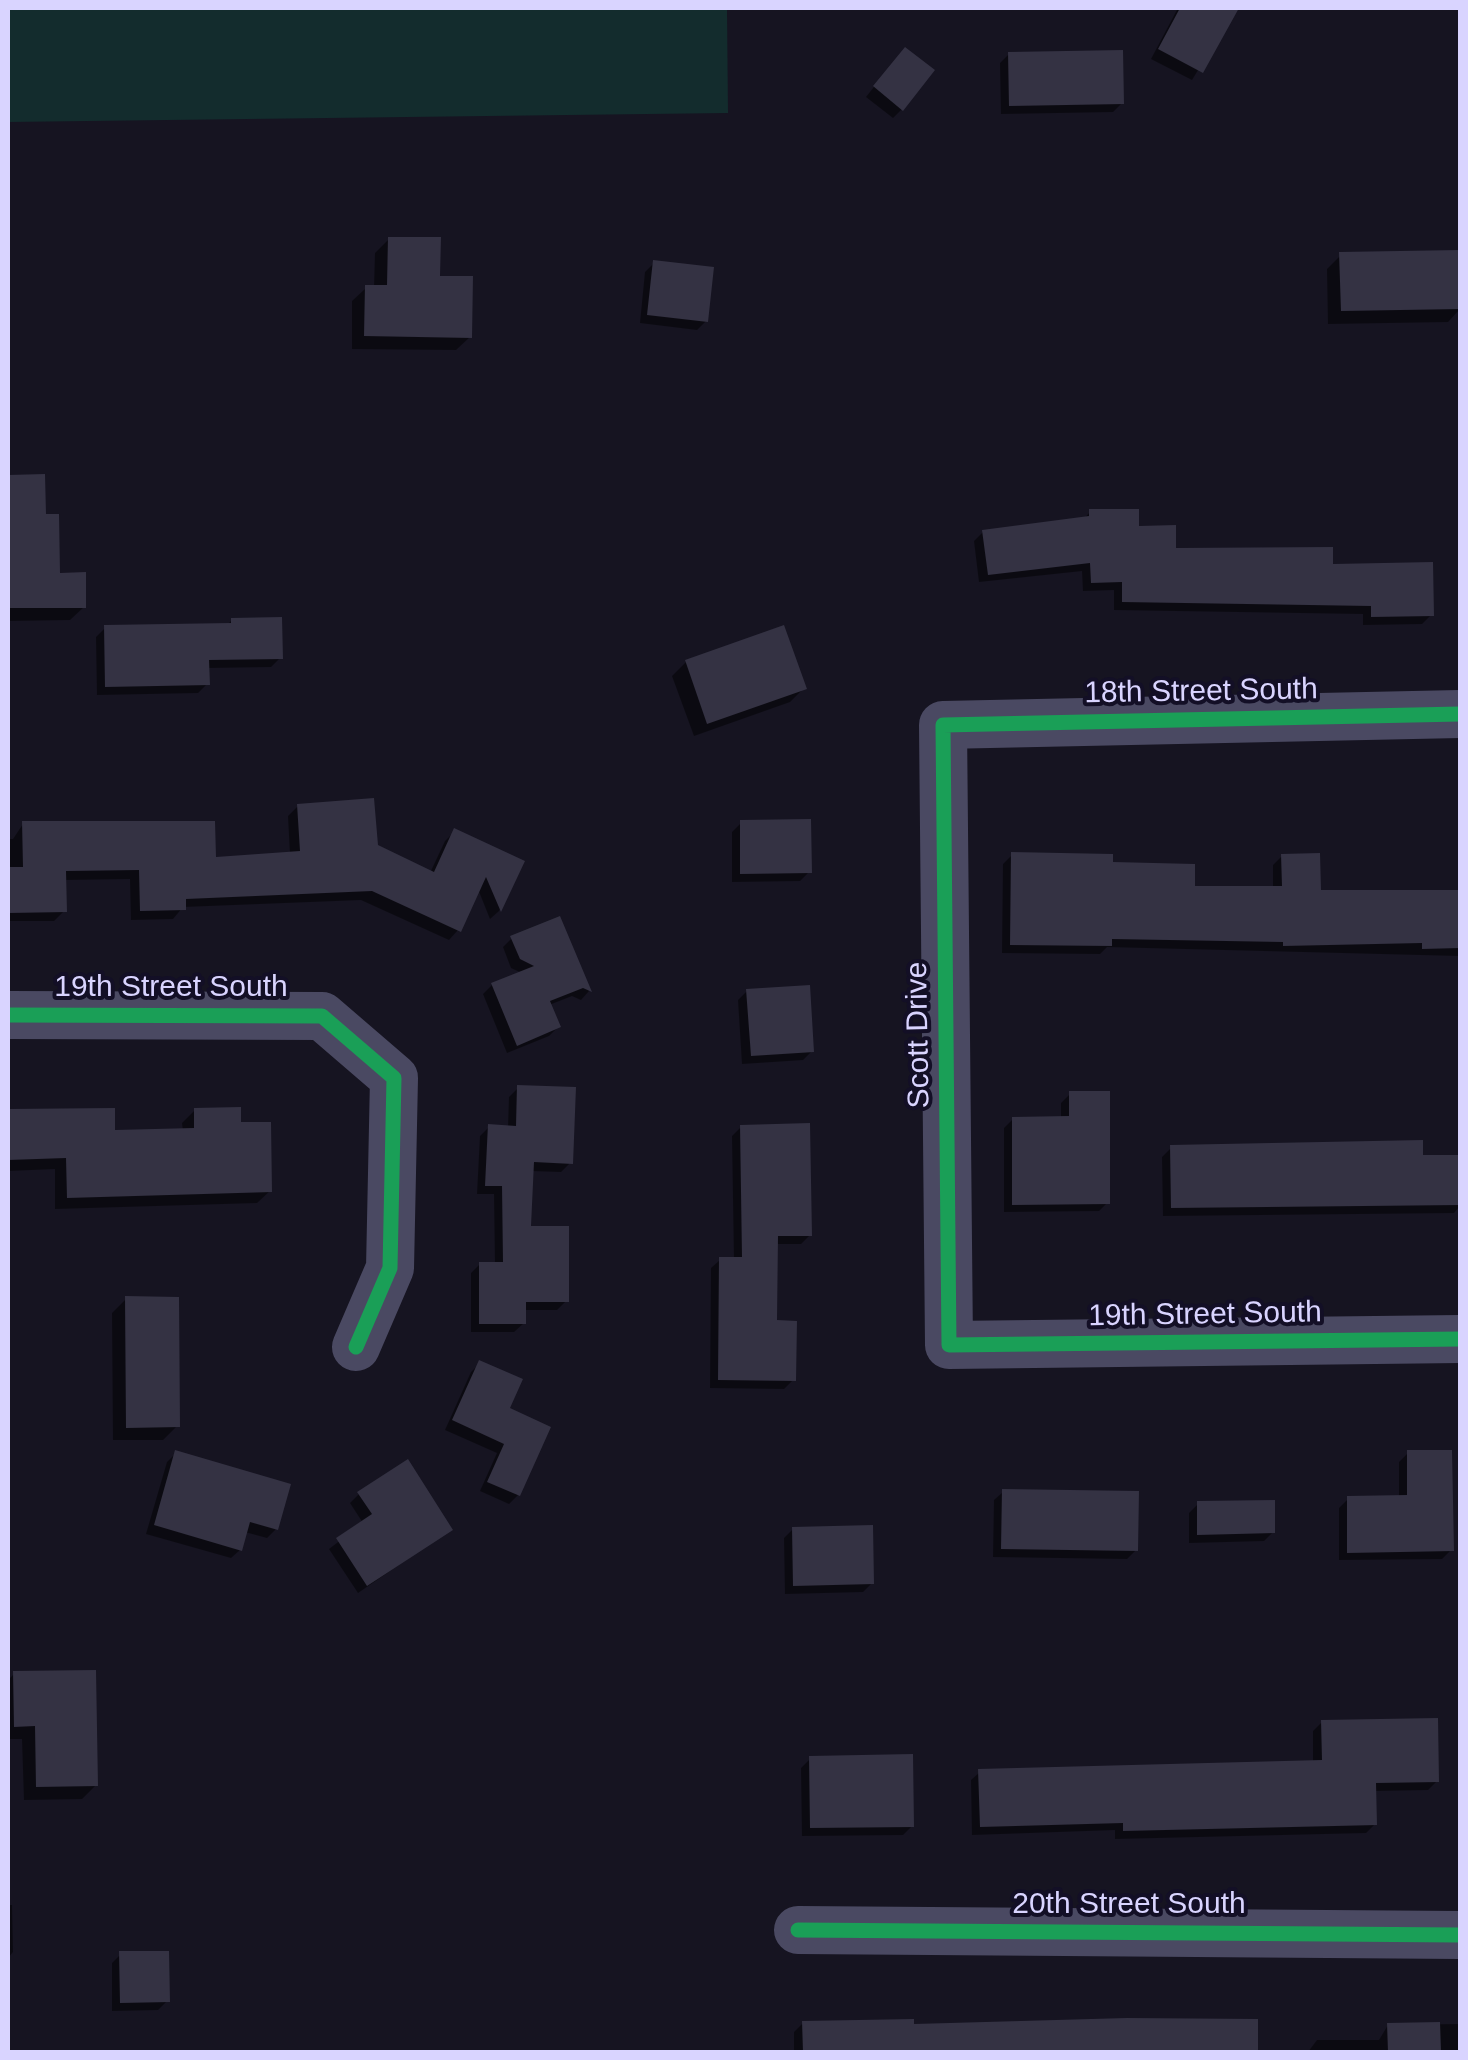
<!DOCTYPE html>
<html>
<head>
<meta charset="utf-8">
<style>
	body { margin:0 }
	#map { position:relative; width:1468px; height:2060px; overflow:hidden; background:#161421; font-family:Helvetica,sans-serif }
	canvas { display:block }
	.frame { position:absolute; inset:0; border:10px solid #d9d4ff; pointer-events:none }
</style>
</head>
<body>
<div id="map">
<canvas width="1468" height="2060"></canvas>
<div class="frame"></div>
</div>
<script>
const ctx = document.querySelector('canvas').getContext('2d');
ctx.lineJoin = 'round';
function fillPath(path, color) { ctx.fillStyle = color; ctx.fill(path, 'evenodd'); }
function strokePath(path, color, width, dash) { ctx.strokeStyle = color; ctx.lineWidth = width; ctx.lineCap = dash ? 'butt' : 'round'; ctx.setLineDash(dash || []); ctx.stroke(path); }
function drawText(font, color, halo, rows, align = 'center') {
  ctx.font = font + ' Helvetica,sans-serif'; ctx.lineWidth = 8; ctx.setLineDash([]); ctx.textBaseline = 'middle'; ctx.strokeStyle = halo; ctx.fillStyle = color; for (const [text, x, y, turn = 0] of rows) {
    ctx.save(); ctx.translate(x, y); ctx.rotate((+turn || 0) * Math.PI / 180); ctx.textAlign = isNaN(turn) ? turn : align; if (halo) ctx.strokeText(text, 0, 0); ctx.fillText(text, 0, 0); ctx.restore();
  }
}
const green = new Path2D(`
	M 8,8 L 727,8 L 728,113 L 8,122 Z`);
const shadow = new Path2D(`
	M 1178,8 L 1236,8 L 1192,80 L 1151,59 Z
	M 1009,54 L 1122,103 L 1113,112 L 1001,114 L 1000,63 Z
	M 896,59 L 902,109 L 893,118 L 866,97 Z
	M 389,239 L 438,278 L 470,337 L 456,350 L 352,349 L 352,301 L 366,288 L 374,288 L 375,253 Z
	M 1460,253 L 1460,309 L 1448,322 L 1328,324 L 1327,269 L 1341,255 Z
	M 654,263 L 706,321 L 697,330 L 640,323 L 645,272 Z
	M 43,477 L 43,516 L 57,575 L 84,607 L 70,620 L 8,621 L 8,478 Z
	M 1090,512 L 1137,528 L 1174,551 L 1330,567 L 1431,615 L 1422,624 L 1363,625 L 1363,614 L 1114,610 L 1114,590 L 1083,591 L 1082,571 L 979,582 L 974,541 L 983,532 L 1083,520 Z
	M 232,620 L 280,658 L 271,667 L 207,668 L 207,684 L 198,693 L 97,695 L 96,637 L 105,628 L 227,625 Z
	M 686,662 L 804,688 L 790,702 L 694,736 L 672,676 Z
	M 298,806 L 430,873 L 445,841 L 455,831 L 522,862 L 499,911 L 490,919 L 478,889 L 458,930 L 449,940 L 361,900 L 183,907 L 173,919 L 131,920 L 130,879 L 64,880 L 64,911 L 54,921 L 8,921 L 8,839 L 13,839 L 23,824 L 213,859 L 290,854 L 288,816 Z
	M 741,823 L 809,872 L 800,881 L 732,882 L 732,832 Z
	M 1012,855 L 1110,865 L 1192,888 L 1273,889 L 1273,865 L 1282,856 L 1319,892 L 1460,893 L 1460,956 L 1107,947 L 1100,954 L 1002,953 L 1003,864 Z
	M 559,920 L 589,991 L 581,1000 L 572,996 L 549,1005 L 558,1027 L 549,1036 L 507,1053 L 483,994 L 492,985 L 522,973 L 511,968 L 503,947 L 512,938 Z
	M 747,991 L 812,1051 L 803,1060 L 742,1064 L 738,1000 Z
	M 518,1088 L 570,1163 L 561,1172 L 531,1171 L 529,1229 L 566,1301 L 557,1310 L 524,1310 L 524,1323 L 514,1332 L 471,1332 L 471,1273 L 480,1264 L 495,1264 L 494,1194 L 477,1194 L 480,1136 L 489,1127 L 508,1128 L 509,1097 Z
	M 1070,1094 L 1108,1202 L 1099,1211 L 1004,1212 L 1004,1128 L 1013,1119 L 1061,1119 L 1061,1103 Z
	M 195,1110 L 239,1125 L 270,1191 L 257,1203 L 55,1209 L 55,1169 L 8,1171 L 8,1112 L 112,1111 L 112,1132 L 183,1131 L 182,1123 Z
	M 741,1127 L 810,1235 L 801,1244 L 776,1244 L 775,1323 L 793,1380 L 784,1389 L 710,1388 L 711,1268 L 720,1260 L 734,1260 L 732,1136 Z
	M 1171,1148 L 1460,1157 L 1460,1206 L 1454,1213 L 1163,1216 L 1162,1157 Z
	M 126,1299 L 177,1426 L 163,1440 L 113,1440 L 112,1313 Z
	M 480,1363 L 507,1410 L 518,1495 L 509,1504 L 480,1491 L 497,1453 L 445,1430 L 471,1372 Z
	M 176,1453 L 276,1529 L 267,1538 L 245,1532 L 240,1550 L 231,1558 L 146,1534 L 167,1462 Z
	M 1408,1453 L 1451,1550 L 1442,1559 L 1339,1560 L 1339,1508 L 1348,1499 L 1399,1498 L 1399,1462 Z
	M 1003,1492 L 1136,1550 L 1127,1559 L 993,1557 L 994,1500 Z
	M 359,1494 L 450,1530 L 358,1593 L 329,1549 L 363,1523 L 350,1503 Z
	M 1198,1504 L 1273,1532 L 1264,1541 L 1189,1543 L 1189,1513 Z
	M 793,1529 L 872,1583 L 863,1592 L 785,1594 L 784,1538 Z
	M 14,1674 L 96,1785 L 82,1799 L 24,1800 L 22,1739 L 8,1739 L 8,1680 Z
	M 1322,1722 L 1437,1781 L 1428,1790 L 1374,1791 L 1375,1824 L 1366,1833 L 1115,1839 L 1115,1830 L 972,1835 L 971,1780 L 980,1772 L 1313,1762 L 1313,1731 Z
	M 810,1759 L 912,1826 L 903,1835 L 802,1836 L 801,1768 Z
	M 8,1905 L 12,1905 L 13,1952 L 8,1958 Z
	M 121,1954 L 167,2001 L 158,2010 L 112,2011 L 112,1963 Z
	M 1256,2021 L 1255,2052 L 794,2052 L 794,2032 L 803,2023 L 911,2027 Z
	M 1460,2024 L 1460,2052 L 1308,2052 L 1317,2040 L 1379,2040 L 1388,2025 Z`);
const building = new Path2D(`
	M 1180,8 L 1239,8 L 1203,73 L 1158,49 Z
	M 905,47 L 935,70 L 903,111 L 873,86 Z
	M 1123,50 L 1124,104 L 1009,106 L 1008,52 Z
	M 388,237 L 441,237 L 440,276 L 473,276 L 472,338 L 364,336 L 365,285 L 387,285 Z
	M 1460,250 L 1460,309 L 1341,311 L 1339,252 Z
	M 653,260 L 714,267 L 708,322 L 647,315 Z
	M 45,474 L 46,514 L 59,514 L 60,573 L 86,572 L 86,608 L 8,608 L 8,475 Z
	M 1089,509 L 1139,509 L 1139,526 L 1176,525 L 1176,548 L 1333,547 L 1333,564 L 1433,562 L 1434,616 L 1371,617 L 1371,606 L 1122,602 L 1122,582 L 1091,583 L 1090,563 L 988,575 L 982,530 L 1089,516 Z
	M 282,617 L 283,659 L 209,660 L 210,685 L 105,687 L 104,625 L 231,623 L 231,618 Z
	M 784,625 L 807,689 L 707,724 L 685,660 Z
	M 374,798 L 378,845 L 434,872 L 454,828 L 525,861 L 501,912 L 486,877 L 461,932 L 372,891 L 186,899 L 186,910 L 140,911 L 139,870 L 66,871 L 67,912 L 8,913 L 8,867 L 23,867 L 22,821 L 215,821 L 216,857 L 300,851 L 297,804 Z
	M 811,819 L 812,873 L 740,874 L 740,820 Z
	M 1011,852 L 1113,854 L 1113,862 L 1195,864 L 1195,886 L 1282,886 L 1281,854 L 1320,853 L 1321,890 L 1460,890 L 1460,948 L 1422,949 L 1422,943 L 1283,946 L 1283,942 L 1112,939 L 1112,946 L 1010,945 Z
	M 560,916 L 592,992 L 583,988 L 550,1001 L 561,1027 L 517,1046 L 491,983 L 534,966 L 520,959 L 510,936 Z
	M 810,985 L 814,1052 L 751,1056 L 746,989 Z
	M 517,1085 L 576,1087 L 573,1164 L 534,1162 L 531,1226 L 569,1226 L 569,1302 L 526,1302 L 526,1324 L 479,1324 L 479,1262 L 503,1262 L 502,1186 L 485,1186 L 488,1124 L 516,1126 Z
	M 1069,1091 L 1110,1091 L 1110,1204 L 1012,1205 L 1012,1117 L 1069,1116 Z
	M 241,1107 L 241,1122 L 271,1122 L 272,1192 L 67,1198 L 66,1158 L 8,1160 L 8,1109 L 115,1108 L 115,1130 L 194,1128 L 194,1108 Z
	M 810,1123 L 812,1236 L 778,1236 L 777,1320 L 797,1321 L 796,1381 L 718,1380 L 719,1257 L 742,1257 L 740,1125 Z
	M 1423,1140 L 1423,1155 L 1460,1155 L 1460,1205 L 1171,1208 L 1170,1145 Z
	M 125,1296 L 179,1297 L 180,1427 L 126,1428 Z
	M 479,1360 L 523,1379 L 510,1408 L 551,1427 L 520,1496 L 487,1482 L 504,1444 L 452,1420 Z
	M 175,1450 L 291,1484 L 278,1530 L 250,1522 L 242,1551 L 154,1525 Z
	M 1407,1450 L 1452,1450 L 1454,1551 L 1347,1553 L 1347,1496 L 1407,1495 Z
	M 408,1459 L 453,1530 L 367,1586 L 336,1538 L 372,1514 L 357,1492 Z
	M 1002,1489 L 1139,1491 L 1138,1551 L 1001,1549 Z
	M 1275,1500 L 1275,1533 L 1197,1535 L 1197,1501 Z
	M 873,1525 L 874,1584 L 793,1586 L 792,1527 Z
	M 96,1670 L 98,1786 L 36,1787 L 35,1726 L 14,1727 L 13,1671 Z
	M 1438,1718 L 1439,1782 L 1376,1783 L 1377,1825 L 1123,1831 L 1123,1823 L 980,1827 L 978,1769 L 1322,1760 L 1321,1720 Z
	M 913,1754 L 914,1827 L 810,1828 L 809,1756 Z
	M 119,1951 L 169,1951 L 170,2002 L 120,2003 Z
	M 1127,2018 L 1258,2019 L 1258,2052 L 803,2052 L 802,2021 L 914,2019 L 914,2024 Z
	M 1440,2022 L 1441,2052 L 1388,2052 L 1387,2023 Z`);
const minor = new Path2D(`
	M 1460,714 L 943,725 L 949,1345 L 1460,1339
	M 8,1015 L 322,1016 L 394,1078 L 390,1268 L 356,1347
	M 798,1930 L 1460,1935`);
const cycleway = new Path2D(`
	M 1460,714 L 943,725 L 949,1345 L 1460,1339
	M 8,1015 L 322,1016 L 394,1078 L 390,1268 L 356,1347
	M 798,1930 L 1460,1935`);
const streetNames = [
	["18th Street South",1201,692,-1],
	["19th Street South",171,988],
	["Scott Drive",919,1035,-91],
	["19th Street South",1205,1315,-1],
	["20th Street South",1129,1905]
];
fillPath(green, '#132c2d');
fillPath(shadow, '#0007');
fillPath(building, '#343243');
strokePath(minor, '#4a4962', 48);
strokePath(cycleway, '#1a9f57', 15);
drawText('30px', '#d9d4ff', '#130f26', streetNames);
</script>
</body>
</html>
